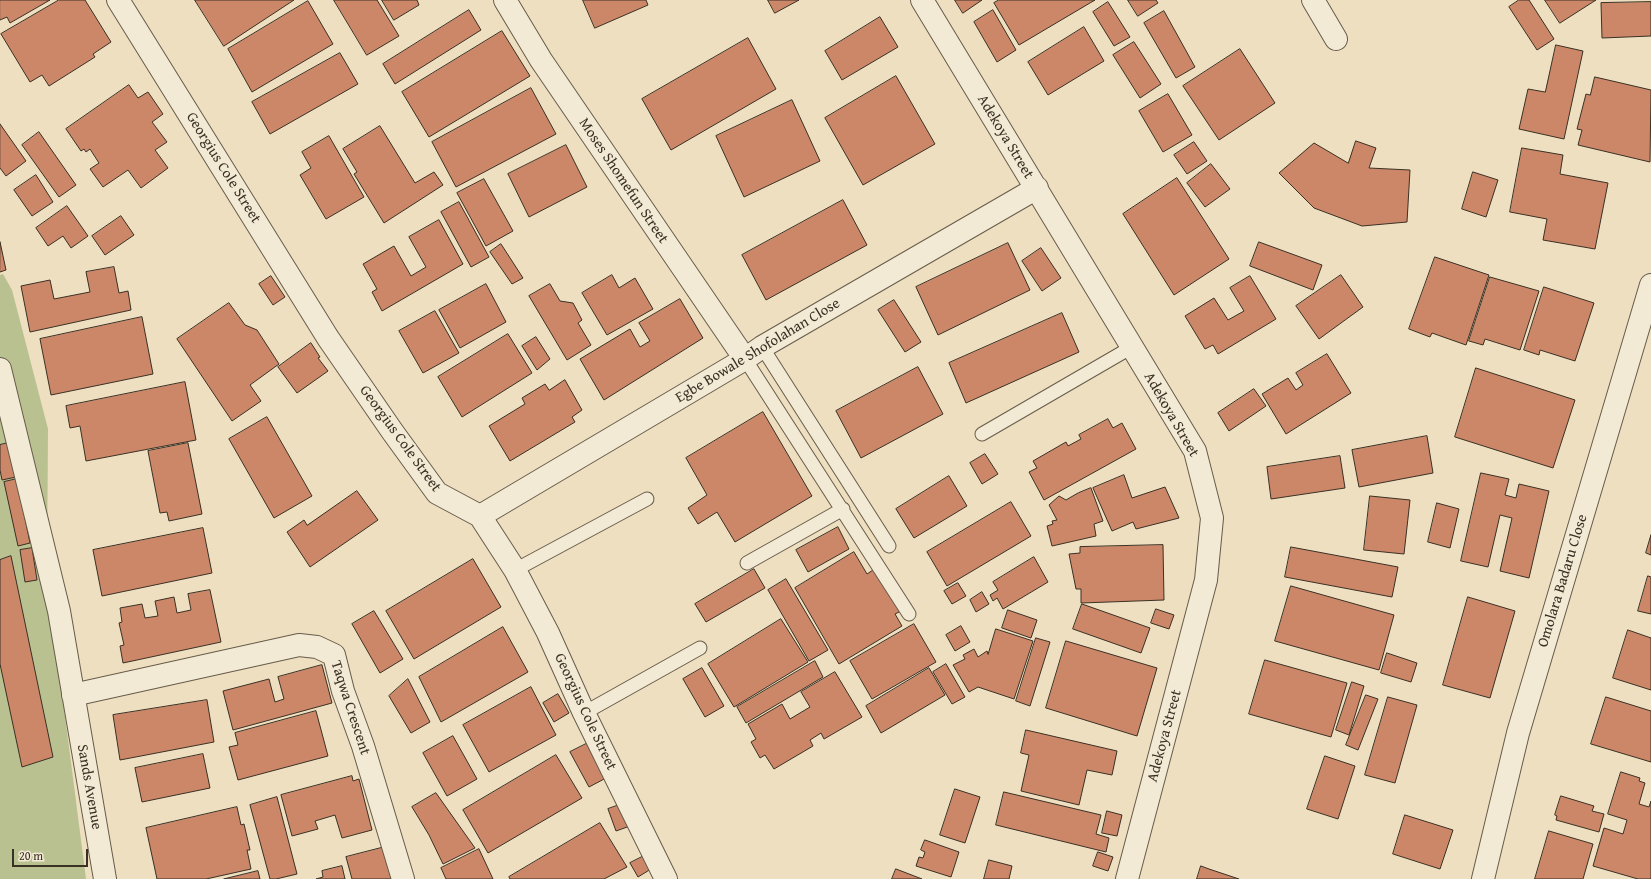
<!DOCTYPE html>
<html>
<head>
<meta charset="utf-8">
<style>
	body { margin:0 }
	#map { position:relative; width:1651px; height:879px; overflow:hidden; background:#eddfbf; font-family:"Gentium Book Plus",serif }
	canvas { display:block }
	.scale { position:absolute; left:12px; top:849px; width:76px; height:18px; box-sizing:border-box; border:2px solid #3a3024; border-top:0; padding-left:5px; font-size:12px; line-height:14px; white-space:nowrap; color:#3a3024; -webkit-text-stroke:3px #f3ead5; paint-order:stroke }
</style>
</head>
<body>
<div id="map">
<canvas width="1651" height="879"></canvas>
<div class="scale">20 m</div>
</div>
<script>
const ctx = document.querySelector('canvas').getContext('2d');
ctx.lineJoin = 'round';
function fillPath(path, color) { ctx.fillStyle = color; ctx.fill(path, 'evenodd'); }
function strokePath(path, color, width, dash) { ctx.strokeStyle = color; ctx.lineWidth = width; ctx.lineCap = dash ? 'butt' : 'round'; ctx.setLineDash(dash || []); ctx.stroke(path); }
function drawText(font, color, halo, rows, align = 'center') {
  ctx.font = font + ' "Gentium Book Plus",serif'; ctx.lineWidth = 3.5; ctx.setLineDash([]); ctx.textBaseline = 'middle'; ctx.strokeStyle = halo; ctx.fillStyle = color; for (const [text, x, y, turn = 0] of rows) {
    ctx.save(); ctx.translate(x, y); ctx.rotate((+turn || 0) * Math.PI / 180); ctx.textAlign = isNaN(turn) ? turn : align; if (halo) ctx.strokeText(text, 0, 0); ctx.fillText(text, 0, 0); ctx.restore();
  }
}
const green = new Path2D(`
	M 3,274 L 12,290 L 48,429 L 47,576 L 86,879 L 0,879 L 0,275 Z`);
const building = new Path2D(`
	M 0,0 L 50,0 L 10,23 L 7,17 L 0,20 Z
	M 59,0 L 85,0 L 111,42 L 93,54 L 95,57 L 49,86 L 42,75 L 30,82 L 1,34 Z
	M 195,0 L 294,0 L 224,46 Z
	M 334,0 L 377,0 L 399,36 L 367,55 Z
	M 382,0 L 417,0 L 419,5 L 394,20 Z
	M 583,0 L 646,0 L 648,5 L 595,28 Z
	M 768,0 L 799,0 L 775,13 Z
	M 955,0 L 982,0 L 963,13 Z
	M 999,0 L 1095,0 L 1019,45 L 994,3 Z
	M 1128,0 L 1156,0 L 1158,3 L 1138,16 Z
	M 1519,0 L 1529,0 L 1554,39 L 1537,50 L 1509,7 Z
	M 1545,0 L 1596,0 L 1560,23 Z
	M 308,1 L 333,44 L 252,92 L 228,49 Z
	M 1108,2 L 1130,37 L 1114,46 L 1093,12 Z
	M 1651,2 L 1651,36 L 1602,38 L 1601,3 Z
	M 469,10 L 481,30 L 395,84 L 383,64 Z
	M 993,10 L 1016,50 L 997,62 L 974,22 Z
	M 1164,11 L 1195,67 L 1176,78 L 1144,23 Z
	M 880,17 L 898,47 L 842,80 L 825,51 Z
	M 1084,27 L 1104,61 L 1048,95 L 1028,62 Z
	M 502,31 L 530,76 L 429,137 L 402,92 Z
	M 748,38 L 776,89 L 671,150 L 642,99 Z
	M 1134,42 L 1161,84 L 1140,98 L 1113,55 Z
	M 1556,45 L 1583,51 L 1564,139 L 1519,129 L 1528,89 L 1545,92 Z
	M 1240,49 L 1275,103 L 1219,140 L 1183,86 Z
	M 340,53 L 358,84 L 270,134 L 252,102 Z
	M 896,76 L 935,144 L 863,185 L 825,118 Z
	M 1595,77 L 1651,90 L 1650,162 L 1578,145 L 1582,130 L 1577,129 L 1586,94 L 1590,95 Z
	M 129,85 L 138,98 L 148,92 L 163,114 L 152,122 L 167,142 L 155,150 L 168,168 L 141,188 L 128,170 L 103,187 L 90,169 L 99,163 L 90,149 L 86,152 L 84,149 L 81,151 L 66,129 Z
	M 531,88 L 556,134 L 456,187 L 432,142 Z
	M 1168,94 L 1192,135 L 1163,152 L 1139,111 Z
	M 792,100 L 820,161 L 744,197 L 716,136 Z
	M 0,124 L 26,161 L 6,176 L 0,168 Z
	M 380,126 L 415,183 L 434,172 L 443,185 L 384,223 L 354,174 L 357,172 L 343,149 Z
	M 39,132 L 76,185 L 59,197 L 22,145 Z
	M 329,136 L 364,197 L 326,219 L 300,175 L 311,168 L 302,152 Z
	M 1356,141 L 1376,148 L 1369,168 L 1410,170 L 1407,222 L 1362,226 L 1314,208 L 1279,173 L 1314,143 L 1348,163 Z
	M 1194,142 L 1207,161 L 1187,174 L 1174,155 Z
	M 566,145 L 587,187 L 529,217 L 508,174 Z
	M 1522,148 L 1563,155 L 1560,174 L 1608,183 L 1595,249 L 1543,240 L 1547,219 L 1510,212 Z
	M 1211,164 L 1230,189 L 1205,207 L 1187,183 Z
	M 1473,172 L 1498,180 L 1486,217 L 1462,209 Z
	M 36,175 L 53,202 L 32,216 L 14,190 Z
	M 1177,178 L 1229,259 L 1174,295 L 1123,214 Z
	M 484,179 L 513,231 L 486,246 L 457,193 Z
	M 843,200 L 867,245 L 766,300 L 742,255 Z
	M 459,202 L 489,257 L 471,267 L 441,212 Z
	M 67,206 L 88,236 L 71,248 L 63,236 L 48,246 L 36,228 Z
	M 121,216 L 134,235 L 105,255 L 92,236 Z
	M 439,220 L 463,264 L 382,311 L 372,292 L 377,289 L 363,264 L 394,246 L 411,276 L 426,267 L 409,237 Z
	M 0,242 L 6,270 L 0,272 Z
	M 1259,242 L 1322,265 L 1313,290 L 1250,266 Z
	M 1008,243 L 1030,290 L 938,335 L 916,287 Z
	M 501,244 L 523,278 L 512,284 L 490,252 Z
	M 1041,248 L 1061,278 L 1042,291 L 1022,261 Z
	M 1435,257 L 1489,275 L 1466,345 L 1432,333 L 1430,337 L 1409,329 Z
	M 114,267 L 119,293 L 128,291 L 131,310 L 30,332 L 21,286 L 50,280 L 54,299 L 90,292 L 86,272 Z
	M 612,275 L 619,288 L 635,278 L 653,309 L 607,335 L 582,293 Z
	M 1341,275 L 1363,307 L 1319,339 L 1296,306 Z
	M 271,276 L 285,297 L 273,305 L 259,284 Z
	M 1250,276 L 1276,319 L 1218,354 L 1213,345 L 1205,349 L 1185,316 L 1214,298 L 1228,320 L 1244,311 L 1230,288 Z
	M 1490,277 L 1539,291 L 1520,350 L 1485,339 L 1483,345 L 1469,341 Z
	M 486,284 L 506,322 L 460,348 L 439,310 Z
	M 550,284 L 560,301 L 573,303 L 582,320 L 578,323 L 591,345 L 567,360 L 529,296 Z
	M 1544,287 L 1594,303 L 1575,361 L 1540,350 L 1539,355 L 1524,350 Z
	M 680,299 L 703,338 L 604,400 L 580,359 L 630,329 L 640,347 L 650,341 L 639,323 Z
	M 894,300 L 921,342 L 905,352 L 878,310 Z
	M 229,303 L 245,325 L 257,330 L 279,364 L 250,385 L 261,401 L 232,421 L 177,339 Z
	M 435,311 L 459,353 L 423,373 L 399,331 Z
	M 1062,313 L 1079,352 L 966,403 L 949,363 Z
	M 142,317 L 153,374 L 51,395 L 40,339 Z
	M 508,334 L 532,373 L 462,417 L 438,377 Z
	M 536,337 L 550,359 L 537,370 L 522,346 Z
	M 311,343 L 320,357 L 318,358 L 328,371 L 297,393 L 278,367 Z
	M 1327,354 L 1351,393 L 1286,434 L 1262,394 L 1288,378 L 1296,390 L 1303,385 L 1296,373 Z
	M 918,367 L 943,414 L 861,458 L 836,411 Z
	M 1476,368 L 1575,400 L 1553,468 L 1455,437 Z
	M 565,380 L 582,410 L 572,417 L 575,422 L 510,461 L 489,426 L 525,404 L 522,398 L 545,384 L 549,390 Z
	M 185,382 L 196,440 L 86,461 L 80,426 L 70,428 L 66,406 Z
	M 1254,389 L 1266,406 L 1229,431 L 1218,413 Z
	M 763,412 L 812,496 L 735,542 L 717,512 L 698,524 L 688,508 L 707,495 L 686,458 Z
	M 267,417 L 312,496 L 274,518 L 229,439 Z
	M 1108,419 L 1113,428 L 1122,423 L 1136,449 L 1044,500 L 1029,472 L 1037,468 L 1033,461 L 1066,442 L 1068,446 L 1081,439 L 1079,435 Z
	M 1427,436 L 1433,473 L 1359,487 L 1352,450 Z
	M 8,443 L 16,477 L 2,480 L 0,470 L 0,445 Z
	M 188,443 L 202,514 L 169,521 L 167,512 L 160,513 L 148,451 Z
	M 985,454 L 998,474 L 982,484 L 970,463 Z
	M 1340,456 L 1345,488 L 1271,499 L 1267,467 Z
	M 1481,473 L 1509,479 L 1505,495 L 1516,498 L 1519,484 L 1549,491 L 1529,578 L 1500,571 L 1512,518 L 1500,515 L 1488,567 L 1461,561 Z
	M 1124,475 L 1132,498 L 1165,487 L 1179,518 L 1136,529 L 1133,522 L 1112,531 L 1093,488 Z
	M 949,476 L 967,506 L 914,538 L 896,509 Z
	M 17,479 L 30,543 L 18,546 L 4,482 Z
	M 1091,488 L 1103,521 L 1094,524 L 1096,536 L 1052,546 L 1047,526 L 1053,524 L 1052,521 L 1057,520 L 1049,505 L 1059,496 L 1066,500 L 1078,493 Z
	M 357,491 L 378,520 L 310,567 L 287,532 L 304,520 L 307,525 Z
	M 1370,496 L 1410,500 L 1404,554 L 1364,550 Z
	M 1011,502 L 1031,536 L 947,586 L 927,552 Z
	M 1437,503 L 1459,509 L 1450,548 L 1428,542 Z
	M 838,527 L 849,549 L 808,572 L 796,550 Z
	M 203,528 L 212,573 L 102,596 L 93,550 Z
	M 1651,535 L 1651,555 L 1646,553 Z
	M 1163,545 L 1164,600 L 1081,603 L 1081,589 L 1076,589 L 1069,554 L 1080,553 L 1080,547 Z
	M 1291,547 L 1398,567 L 1392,597 L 1285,577 Z
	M 32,548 L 37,580 L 25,582 L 20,550 Z
	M 854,552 L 867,574 L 876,568 L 901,611 L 895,614 L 902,626 L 839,664 L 795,588 Z
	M 11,556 L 53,757 L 22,767 L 0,664 L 0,560 Z
	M 1034,557 L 1048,582 L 1003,609 L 997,598 L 993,601 L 990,595 L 998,590 L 993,582 Z
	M 473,559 L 501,607 L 414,659 L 386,611 Z
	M 754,569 L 765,588 L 706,622 L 695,604 Z
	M 1648,576 L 1651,577 L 1651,614 L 1638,611 Z
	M 786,579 L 828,650 L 809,661 L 768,590 Z
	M 958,583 L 966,596 L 952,604 L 944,591 Z
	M 1291,586 L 1394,615 L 1379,670 L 1275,641 Z
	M 210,590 L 221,642 L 123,663 L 120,646 L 124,645 L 119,623 L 122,622 L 120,608 L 142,604 L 145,618 L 158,616 L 155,601 L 174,597 L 177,613 L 191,610 L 188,594 Z
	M 982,592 L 989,604 L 976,612 L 970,600 Z
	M 1468,597 L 1515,611 L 1490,698 L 1443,685 Z
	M 1082,604 L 1150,628 L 1141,653 L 1073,629 Z
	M 1156,609 L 1174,615 L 1169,629 L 1151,623 Z
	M 1008,610 L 1037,620 L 1031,638 L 1002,628 Z
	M 374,611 L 403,659 L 380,673 L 352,624 Z
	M 781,619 L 808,662 L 734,707 L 708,664 Z
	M 914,624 L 936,662 L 872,699 L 850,661 Z
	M 961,626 L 970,642 L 955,651 L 946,635 Z
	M 503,627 L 528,672 L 441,722 L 419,677 Z
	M 996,629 L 1033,641 L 1014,699 L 978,687 L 969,692 L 953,665 L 965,659 L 963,655 L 974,649 L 978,657 L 987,651 L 988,654 Z
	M 1628,630 L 1651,638 L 1651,690 L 1613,678 Z
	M 1036,638 L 1050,642 L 1030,706 L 1016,701 Z
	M 1066,641 L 1157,668 L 1137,736 L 1046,708 Z
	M 1387,653 L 1417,663 L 1411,682 L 1381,673 Z
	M 1265,660 L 1347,683 L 1331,737 L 1249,714 Z
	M 815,661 L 823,677 L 746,723 L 737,707 Z
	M 946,664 L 965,697 L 952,704 L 933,672 Z
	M 322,665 L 332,703 L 233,730 L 223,691 L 269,679 L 275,702 L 284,699 L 278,677 Z
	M 702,668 L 724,706 L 705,717 L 683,679 Z
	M 929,668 L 945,695 L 881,733 L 866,706 Z
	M 835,672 L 862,717 L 824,739 L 821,733 L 810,740 L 813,746 L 774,769 L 765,755 L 760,758 L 751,742 L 756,739 L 748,724 L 782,704 L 790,719 L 810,707 L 801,692 Z
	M 408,679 L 430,722 L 411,733 L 389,696 Z
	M 1352,682 L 1364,686 L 1349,735 L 1336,730 Z
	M 531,687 L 556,735 L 489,772 L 463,725 Z
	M 558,694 L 569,713 L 554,722 L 543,703 Z
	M 1366,695 L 1378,699 L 1358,750 L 1346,745 Z
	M 1388,697 L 1417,705 L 1395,783 L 1365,775 Z
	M 1606,697 L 1651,711 L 1651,762 L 1591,744 Z
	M 207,700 L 214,742 L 120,760 L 113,715 Z
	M 316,711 L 328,756 L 238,780 L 229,747 L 238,745 L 235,733 Z
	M 1026,730 L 1117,751 L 1112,775 L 1087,770 L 1079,805 L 1021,791 L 1029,755 L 1021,753 Z
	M 453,736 L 477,779 L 447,796 L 423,753 Z
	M 588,743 L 606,778 L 589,787 L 570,752 Z
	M 203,754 L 210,788 L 142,802 L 135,768 Z
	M 556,755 L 582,798 L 488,853 L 463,810 Z
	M 1325,756 L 1355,766 L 1338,819 L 1307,809 Z
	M 1621,772 L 1640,778 L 1639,781 L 1645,783 L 1639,804 L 1649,807 L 1651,801 L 1651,879 L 1638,879 L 1593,866 L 1604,828 L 1623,834 L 1627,820 L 1608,814 Z
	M 352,776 L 353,781 L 359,779 L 372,830 L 342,838 L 335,815 L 315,821 L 318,829 L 292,836 L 281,795 Z
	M 955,789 L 980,797 L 965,843 L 940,835 Z
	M 1004,792 L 1101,815 L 1096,834 L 1109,838 L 1106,852 L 996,825 Z
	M 436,793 L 475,848 L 443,864 L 429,835 L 412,807 Z
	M 1561,796 L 1594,806 L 1592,811 L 1604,814 L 1599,832 L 1556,820 L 1557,816 L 1555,815 Z
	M 277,797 L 297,874 L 276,879 L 270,879 L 250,805 Z
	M 622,804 L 630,826 L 616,831 L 608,809 Z
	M 237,807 L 241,825 L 244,824 L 250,850 L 247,850 L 251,869 L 206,879 L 157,879 L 146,828 Z
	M 1107,811 L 1122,815 L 1117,836 L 1102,833 Z
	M 1405,815 L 1453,830 L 1440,869 L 1393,854 Z
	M 600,823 L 627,867 L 604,879 L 510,879 L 509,877 Z
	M 1549,831 L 1593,844 L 1583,879 L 1535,879 Z
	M 925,840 L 959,852 L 951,877 L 916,866 L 919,857 L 923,858 L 925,852 L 921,850 Z
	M 385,847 L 393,879 L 352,879 L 346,857 Z
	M 479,849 L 493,879 L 446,879 L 441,868 Z
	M 1098,852 L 1113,857 L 1108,871 L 1093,866 Z
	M 644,856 L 651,869 L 638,877 L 630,863 Z
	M 989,860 L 1012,866 L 1009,879 L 984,879 Z
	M 342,866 L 345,879 L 316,879 L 323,877 L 322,871 Z
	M 1201,866 L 1209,869 L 1239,879 L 1197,879 Z
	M 896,869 L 922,879 L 892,879 Z
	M 258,871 L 260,879 L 224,879 Z`);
const lane = new Path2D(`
	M 762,347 L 889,546
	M 745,359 L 909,614
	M 982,434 L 1132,347
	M 747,563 L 843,509
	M 515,570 L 647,499
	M 584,713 L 700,648`);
const street = new Path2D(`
	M 118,0 L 328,338 L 392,431 L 437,493 L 480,516 L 515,570 L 548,633 L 584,713 L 666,879
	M 505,0 L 541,60 L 745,359
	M 922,0 L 1195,451 L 1212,518 L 1206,580 L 1127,879
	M 1313,0 L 1336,39
	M 0,369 L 59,611 L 105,879
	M 480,516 L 745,359 L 762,347 L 1037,188
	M 73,695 L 299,645 L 317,647 L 334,655 L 343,691 L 363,746 L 403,879
	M 1483,879 L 1518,733 L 1651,285`);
const streetNames = [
	["Adekoya Street",1005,137,59],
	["Georgius Cole Street",223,168,58],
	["Moses Shomefun Street",623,181,56],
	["Egbe Bowale Shofolahan Close",758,351,-31],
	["Adekoya Street",1171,415,60],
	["Georgius Cole Street",400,439,54],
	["Omolara Badaru Close",1563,581,-73],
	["Taqwa Crescent",350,708,72],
	["Georgius Cole Street",585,712,65],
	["Adekoya Street",1165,736,-75],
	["Sands Avenue",89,787,80]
];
fillPath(green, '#b9c191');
fillPath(building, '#cc8769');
strokePath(building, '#3a3024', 1);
strokePath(lane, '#675c4b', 15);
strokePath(street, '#675c4b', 24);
strokePath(lane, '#f3ead5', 13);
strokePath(street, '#f3ead5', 22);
drawText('15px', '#3a3024', '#f3ead5', streetNames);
</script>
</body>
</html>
